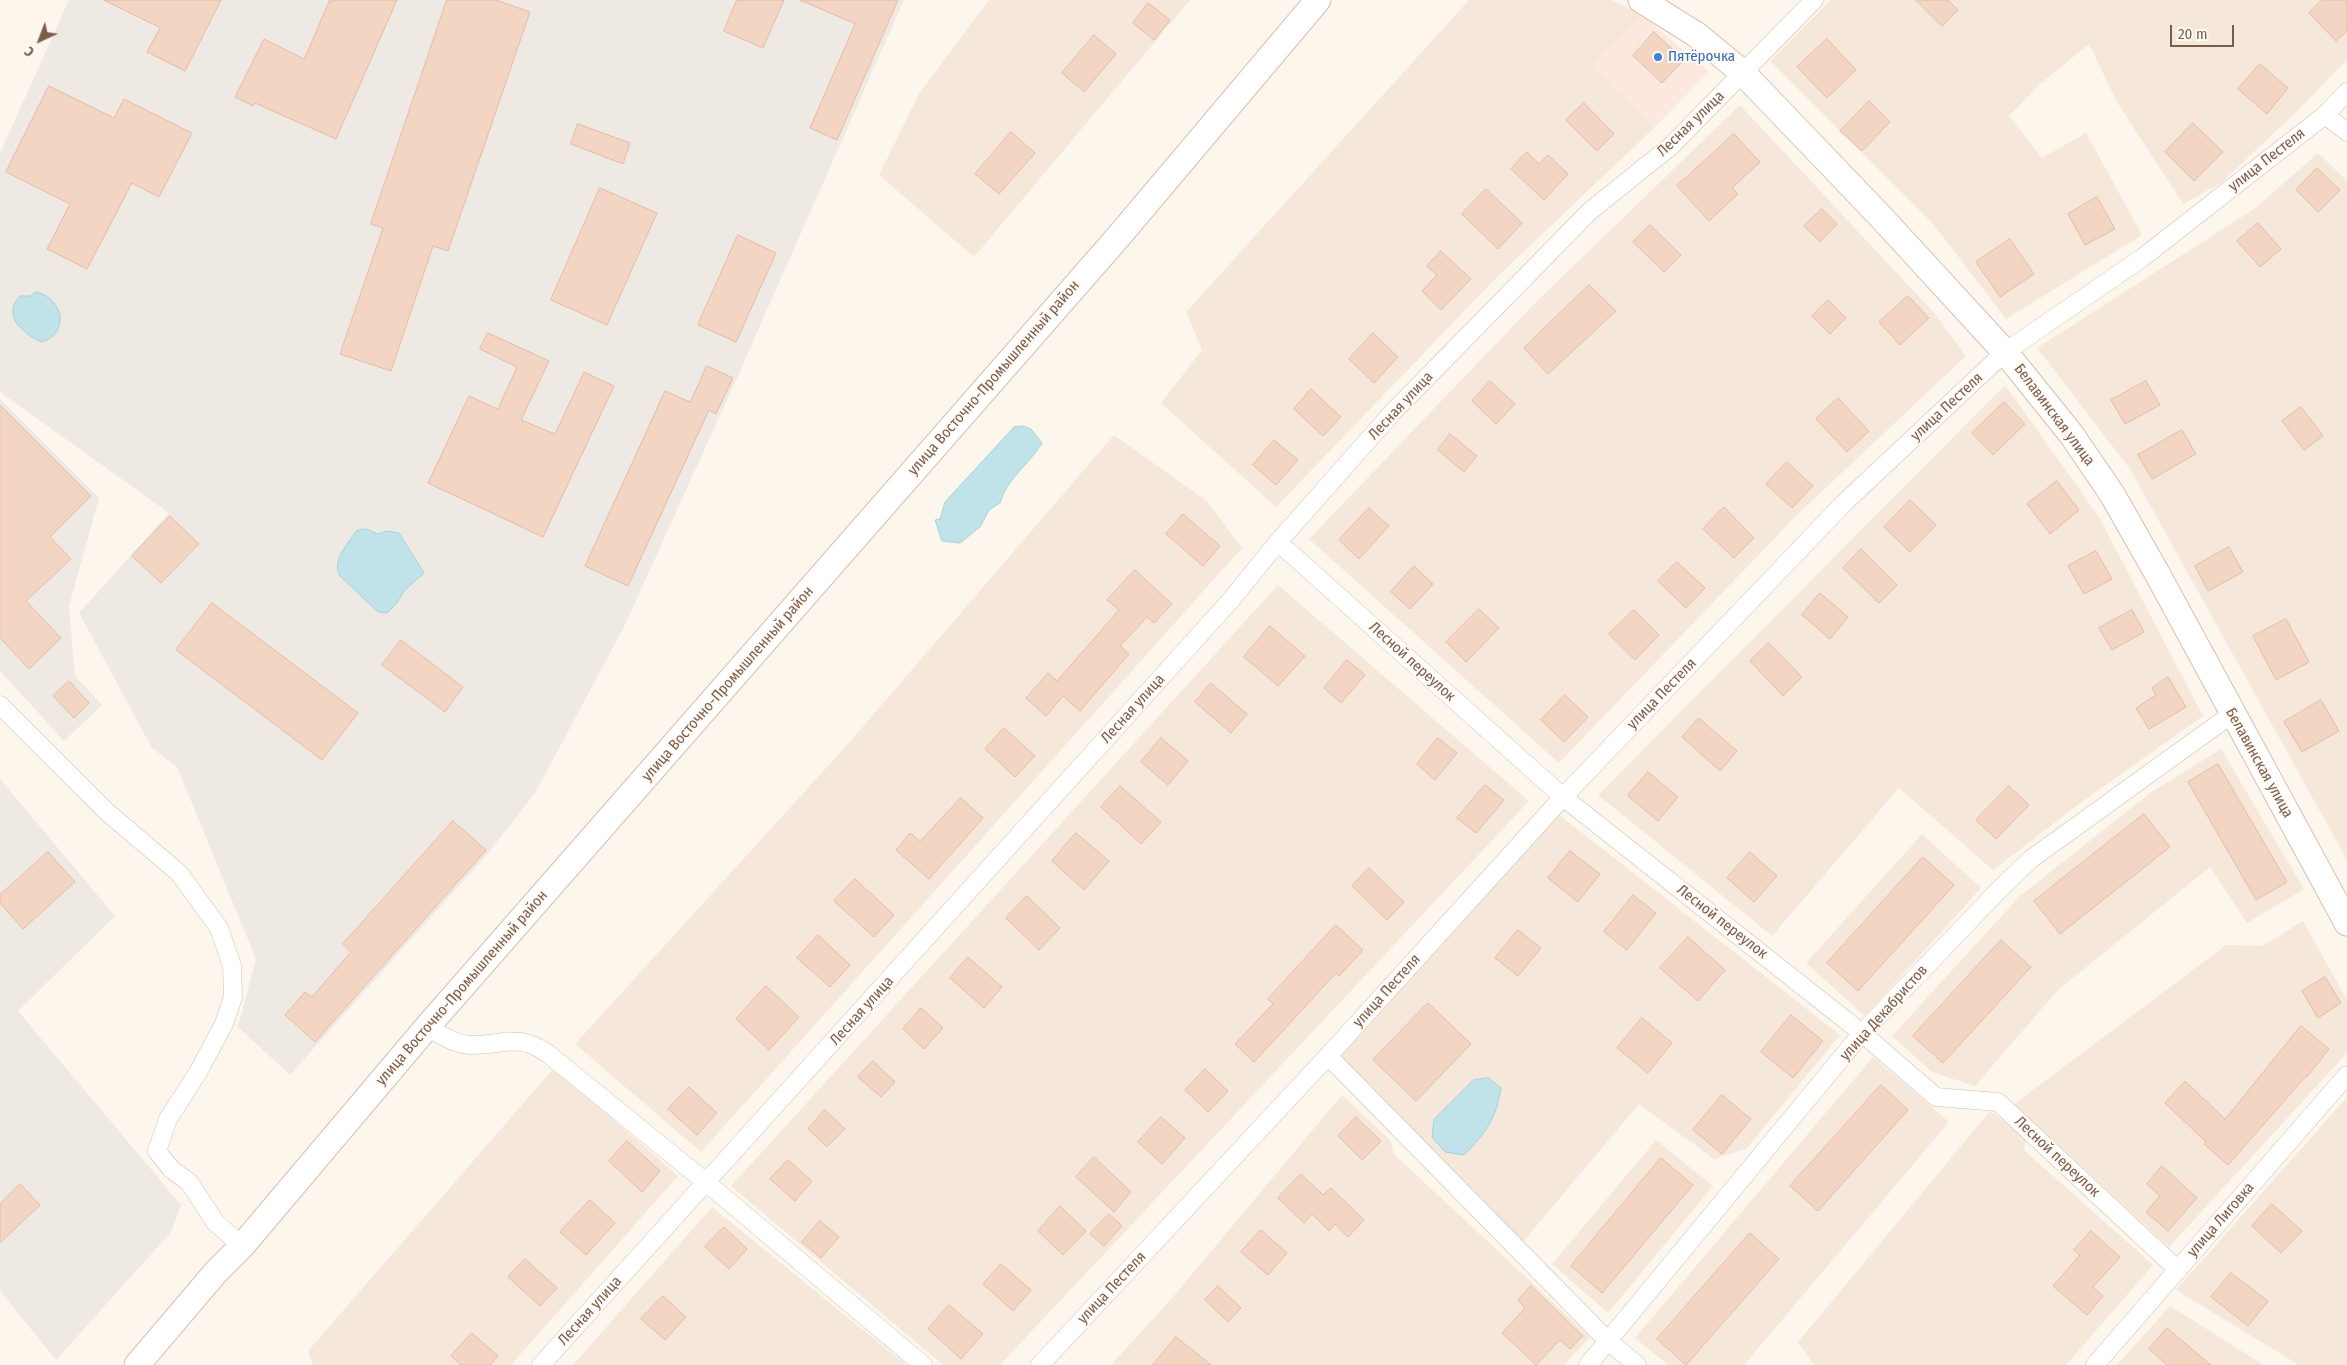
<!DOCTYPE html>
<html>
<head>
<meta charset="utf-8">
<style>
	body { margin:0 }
	#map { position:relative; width:2347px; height:1365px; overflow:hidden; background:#fdf6ec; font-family:"Fira Sans Condensed",sans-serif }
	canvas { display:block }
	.north { position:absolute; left:15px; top:15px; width:50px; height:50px; -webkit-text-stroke:4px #fffaf3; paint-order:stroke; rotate:223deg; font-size:14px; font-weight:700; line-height:20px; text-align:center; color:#7a5c4d }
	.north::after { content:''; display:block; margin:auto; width:18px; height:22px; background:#7a5c4d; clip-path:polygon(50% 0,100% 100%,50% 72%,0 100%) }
	.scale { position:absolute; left:2170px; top:25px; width:64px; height:22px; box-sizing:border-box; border:2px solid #7a5c4d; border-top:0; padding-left:6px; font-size:15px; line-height:18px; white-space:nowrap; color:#7a5c4d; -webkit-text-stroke:4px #fffaf3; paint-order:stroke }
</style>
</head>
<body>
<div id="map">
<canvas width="2347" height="1365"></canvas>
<div class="north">С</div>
<div class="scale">20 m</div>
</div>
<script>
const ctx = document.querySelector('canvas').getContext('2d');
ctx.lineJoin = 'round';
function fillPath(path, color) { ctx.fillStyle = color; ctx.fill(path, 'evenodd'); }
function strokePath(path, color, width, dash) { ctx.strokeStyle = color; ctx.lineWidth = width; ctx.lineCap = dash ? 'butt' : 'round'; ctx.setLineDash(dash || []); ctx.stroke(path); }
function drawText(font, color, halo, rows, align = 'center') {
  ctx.font = font + ' "Fira Sans Condensed",sans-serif'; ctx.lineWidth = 4; ctx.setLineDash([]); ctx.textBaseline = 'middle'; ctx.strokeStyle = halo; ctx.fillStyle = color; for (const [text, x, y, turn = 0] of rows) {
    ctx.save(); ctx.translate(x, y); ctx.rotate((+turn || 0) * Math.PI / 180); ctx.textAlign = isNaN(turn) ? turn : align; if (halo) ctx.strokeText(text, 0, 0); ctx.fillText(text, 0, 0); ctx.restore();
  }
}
const residential = new Path2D(`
	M 989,0 L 1190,0 L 974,257 L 879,175 L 919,94 Z
	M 1469,0 L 1612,0 L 1642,15 L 1593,66 L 1655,127 L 1496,278 L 1276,507 L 1161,403 L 1202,350 L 1186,312 Z
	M 1831,0 L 2347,0 L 2347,60 L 2292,116 L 2221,183 L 2183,204 L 2117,102 L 2089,44 L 2040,84 L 2009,116 L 2042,158 L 2086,133 L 2142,235 L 2006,319 L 1934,225 L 1770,61 Z
	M 1740,105 L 1936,315 L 1966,356 L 1797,515 L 1559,763 L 1309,539 L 1537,301 Z
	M 2318,153 L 2347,181 L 2347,860 L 2130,469 L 2037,348 L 2254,209 Z
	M 2005,385 L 2099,517 L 2203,716 L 2079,804 L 1993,870 L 1899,788 L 1772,936 L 1598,795 Z
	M 1114,435 L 1207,501 L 1242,548 L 701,1152 L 575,1044 L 847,745 Z
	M 1278,585 L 1529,801 L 1000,1365 L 943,1365 L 731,1186 Z
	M 2221,749 L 2304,889 L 2247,923 L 2210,867 L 2058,990 L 1975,1086 L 1932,1072 L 1892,1036 L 2020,896 L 2150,793 Z
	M 1558,814 L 1840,1035 L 1746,1149 L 1714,1159 L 1639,1104 L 1523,1242 L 1339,1056 Z
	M 1922,834 L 1981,888 L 1865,1016 L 1806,963 Z
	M 2303,921 L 2347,1000 L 2347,1053 L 2169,1247 L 2014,1104 L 2226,945 L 2263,946 Z
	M 1873,1057 L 1949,1122 L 1744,1365 L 1668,1365 L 1635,1338 Z
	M 554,1068 L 678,1176 L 511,1365 L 313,1365 L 308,1351 Z
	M 1342,1095 L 1390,1140 L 1394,1154 L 1590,1337 L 1564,1365 L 1111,1365 L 1172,1298 Z
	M 2347,1097 L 2347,1365 L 2299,1365 L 2176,1290 Z
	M 1990,1111 L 2026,1139 L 2024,1150 L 2153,1265 L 2066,1365 L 1814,1365 L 1798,1342 Z
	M 1656,1140 L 1713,1186 L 1608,1313 L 1552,1264 Z
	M 712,1207 L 906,1365 L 573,1365 Z
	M 2170,1306 L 2264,1365 L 2117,1365 Z`);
const commercial = new Path2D(`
	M 1642,15 L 1709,72 L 1655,127 L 1593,66 Z`);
const industrial = new Path2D(`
	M 69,0 L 904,0 L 736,380 L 624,627 L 535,793 L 489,852 L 290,1075 L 238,1027 L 256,959 L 177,767 L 152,748 L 79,613 L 169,513 L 0,392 L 0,153 Z
	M 0,399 L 99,498 L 69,606 L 75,676 L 102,705 L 64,741 L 0,671 Z
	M 0,779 L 115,916 L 18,1011 L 181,1205 L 171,1232 L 56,1360 L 0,1291 Z`);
const water = new Path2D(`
	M 36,292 C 63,297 71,334 41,342 C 23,333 1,316 20,296 L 30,296 Z
	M 1023,426 L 1031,429 L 1042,443 C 1029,465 1007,478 1000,503 L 989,510 L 980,527 L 960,543 L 942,541 L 935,520 L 940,519 L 945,502 L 1014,427 Z
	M 366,529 L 378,534 L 387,531 L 399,533 L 424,573 L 404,591 L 397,603 L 387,613 L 378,612 L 340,576 C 331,561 348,544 356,531 Z
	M 1489,1078 L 1501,1088 C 1496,1119 1486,1133 1464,1155 L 1445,1152 L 1432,1137 L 1434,1119 L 1473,1080 Z`);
const building = new Path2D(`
	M 104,0 L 221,0 L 185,71 L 147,52 L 160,28 Z
	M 330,0 L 397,0 L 336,139 L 255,103 L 253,106 L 235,97 L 264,39 L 304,59 Z
	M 447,0 L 496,0 L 530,12 L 448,251 L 433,246 L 391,371 L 340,354 L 383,228 L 371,224 Z
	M 737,0 L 784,0 L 763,48 L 724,31 Z
	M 800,0 L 898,0 L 837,140 L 810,128 L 855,24 Z
	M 1916,0 L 1948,0 L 1958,10 L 1942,26 Z
	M 2322,0 L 2347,0 L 2347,31 L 2336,41 L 2309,13 Z
	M 1148,3 L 1170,20 L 1154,40 L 1133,23 Z
	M 1654,32 L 1684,60 L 1662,83 L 1633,56 Z
	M 1094,35 L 1116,54 L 1084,92 L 1062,73 Z
	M 1827,39 L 1856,70 L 1827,98 L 1797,67 Z
	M 2260,64 L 2288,88 L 2267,114 L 2238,89 Z
	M 49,86 L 114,118 L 124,99 L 192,133 L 159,197 L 132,183 L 87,269 L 47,249 L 70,204 L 6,172 Z
	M 1869,101 L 1890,122 L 1862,151 L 1840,131 Z
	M 1584,103 L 1614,134 L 1597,151 L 1566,120 Z
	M 2193,123 L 2223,152 L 2194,181 L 2165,152 Z
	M 578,124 L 630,143 L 623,164 L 571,144 Z
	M 1011,132 L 1035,153 L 999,194 L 975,174 Z
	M 1734,134 L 1760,162 L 1732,188 L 1738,194 L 1709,221 L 1677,186 Z
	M 1527,152 L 1539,164 L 1548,155 L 1568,174 L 1544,200 L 1511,169 Z
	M 2317,168 L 2340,190 L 2318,212 L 2296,190 Z
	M 600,188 L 657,213 L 607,325 L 551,300 Z
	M 1486,189 L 1522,223 L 1498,249 L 1462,214 Z
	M 2097,197 L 2115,229 L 2085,245 L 2068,214 Z
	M 1822,209 L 1837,224 L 1820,242 L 1804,226 Z
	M 2258,223 L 2281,249 L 2260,267 L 2237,241 Z
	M 1650,225 L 1681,255 L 1664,272 L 1633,242 Z
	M 738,235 L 776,253 L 736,342 L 698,325 Z
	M 2010,239 L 2034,274 L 2000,297 L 1976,262 Z
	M 1441,251 L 1471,279 L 1441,310 L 1422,291 L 1437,275 L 1427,266 Z
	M 1589,285 L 1616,311 L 1548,374 L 1524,348 Z
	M 1908,296 L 1929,318 L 1900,345 L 1879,322 Z
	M 1828,300 L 1846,318 L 1830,334 L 1812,316 Z
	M 488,333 L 549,361 L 521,420 L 555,434 L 584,372 L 614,386 L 543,537 L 428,483 L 469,396 L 498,409 L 517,367 L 480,349 Z
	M 1373,333 L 1398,357 L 1374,383 L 1349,359 Z
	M 707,366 L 733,378 L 716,414 L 709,410 L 628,586 L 585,566 L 665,391 L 690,402 Z
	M 1490,381 L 1515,404 L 1496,424 L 1472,401 Z
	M 2146,381 L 2160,405 L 2125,424 L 2111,400 Z
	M 1311,389 L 1341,417 L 1323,436 L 1294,409 Z
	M 1838,398 L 1869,431 L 1847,452 L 1816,419 Z
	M 2004,402 L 2025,424 L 1993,455 L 1972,433 Z
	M 0,405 L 91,496 L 50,537 L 71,559 L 26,601 L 61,638 L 29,669 L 0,638 Z
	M 2301,407 L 2323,436 L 2304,450 L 2282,421 Z
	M 2182,430 L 2196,454 L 2152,479 L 2138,455 Z
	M 1450,434 L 1477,456 L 1464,472 L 1438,450 Z
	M 1274,440 L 1298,460 L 1276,485 L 1253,465 Z
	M 1787,462 L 1813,486 L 1792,508 L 1766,484 Z
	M 2057,481 L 2079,510 L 2050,534 L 2027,504 Z
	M 1910,500 L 1936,525 L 1910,552 L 1884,527 Z
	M 1724,507 L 1754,538 L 1734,558 L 1703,529 Z
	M 1369,508 L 1389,526 L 1359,559 L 1339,540 Z
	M 1183,514 L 1220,546 L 1203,566 L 1166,534 Z
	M 170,516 L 199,544 L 161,583 L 132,556 Z
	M 2229,547 L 2243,572 L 2208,591 L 2195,566 Z
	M 1861,549 L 1897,585 L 1879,603 L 1843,568 Z
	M 2096,551 L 2112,579 L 2084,594 L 2068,566 Z
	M 1677,562 L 1705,588 L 1686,608 L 1658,581 Z
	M 1414,566 L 1433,584 L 1410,609 L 1391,592 Z
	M 1135,570 L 1172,604 L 1154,623 L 1147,617 L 1120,646 L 1129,654 L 1080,711 L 1063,696 L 1046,716 L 1026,698 L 1048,673 L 1057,681 L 1119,610 L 1107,600 Z
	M 1820,593 L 1848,617 L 1830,639 L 1802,615 Z
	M 212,603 L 358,713 L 322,760 L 176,650 Z
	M 1479,609 L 1499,628 L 1466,662 L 1446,642 Z
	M 1634,610 L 1659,635 L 1635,660 L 1609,634 Z
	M 2132,610 L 2144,632 L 2112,650 L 2099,628 Z
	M 2286,619 L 2309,662 L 2276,680 L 2253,636 Z
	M 1270,626 L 1305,656 L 1278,686 L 1244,657 Z
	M 401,640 L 463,687 L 445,712 L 382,665 Z
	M 1769,643 L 1802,677 L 1783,696 L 1750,661 Z
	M 1347,660 L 1365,675 L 1341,703 L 1324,688 Z
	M 2168,677 L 2186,707 L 2149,729 L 2136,708 L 2156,695 L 2152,688 Z
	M 69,681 L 89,703 L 74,718 L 53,696 Z
	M 1211,683 L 1247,714 L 1231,733 L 1195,702 Z
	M 1565,695 L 1588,717 L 1564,742 L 1541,720 Z
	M 2321,700 L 2339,731 L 2302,752 L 2284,722 Z
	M 1699,718 L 1737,751 L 1720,771 L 1682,737 Z
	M 1004,728 L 1035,756 L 1015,777 L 985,749 Z
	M 1161,738 L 1188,761 L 1168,785 L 1141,762 Z
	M 1438,738 L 1457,753 L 1435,780 L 1417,764 Z
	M 2218,764 L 2287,882 L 2256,900 L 2188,782 Z
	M 1648,772 L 1678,797 L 1658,821 L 1628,796 Z
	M 1485,785 L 1504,800 L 1476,833 L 1457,818 Z
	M 1120,786 L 1161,822 L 1141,844 L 1101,807 Z
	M 2009,786 L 2029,805 L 1996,839 L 1976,820 Z
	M 961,798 L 983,818 L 929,879 L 896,850 L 910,833 L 920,841 Z
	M 2144,814 L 2170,847 L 2060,934 L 2034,901 Z
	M 453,821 L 486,850 L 315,1042 L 285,1015 L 305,992 L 312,997 L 351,952 L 343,944 Z
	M 1076,833 L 1109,861 L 1084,890 L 1052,861 Z
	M 1570,851 L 1600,874 L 1578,902 L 1548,878 Z
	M 48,852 L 75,882 L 23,929 L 0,903 L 0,895 Z
	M 1750,852 L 1777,876 L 1754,902 L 1727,878 Z
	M 1923,857 L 1954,885 L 1858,991 L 1827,963 Z
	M 1369,868 L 1404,902 L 1387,920 L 1352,886 Z
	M 855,879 L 894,915 L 874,937 L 834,901 Z
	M 1633,895 L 1656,913 L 1627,950 L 1604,932 Z
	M 1027,896 L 1060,928 L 1039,950 L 1006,918 Z
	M 1336,925 L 1363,950 L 1339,976 L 1336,973 L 1254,1062 L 1235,1044 L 1273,1004 L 1268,999 Z
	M 1518,930 L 1541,948 L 1518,976 L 1495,958 Z
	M 818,935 L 850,965 L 830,987 L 797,958 Z
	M 1688,937 L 1725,970 L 1698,1001 L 1660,968 Z
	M 2001,940 L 2031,967 L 1943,1063 L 1913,1036 Z
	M 968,957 L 1002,987 L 984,1008 L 950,978 Z
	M 2325,977 L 2341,1003 L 2318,1018 L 2302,991 Z
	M 766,986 L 799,1017 L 769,1050 L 736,1019 Z
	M 1428,1003 L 1471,1044 L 1416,1101 L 1373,1060 Z
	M 921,1008 L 943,1028 L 924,1049 L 903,1029 Z
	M 1791,1015 L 1823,1041 L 1793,1078 L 1761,1052 Z
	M 1642,1018 L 1672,1043 L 1648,1073 L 1617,1048 Z
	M 2301,1026 L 2329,1049 L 2307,1077 L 2306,1076 L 2228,1165 L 2204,1144 L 2206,1142 L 2165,1103 L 2185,1081 L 2225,1119 Z
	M 873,1061 L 895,1082 L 881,1097 L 858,1077 Z
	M 1205,1069 L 1228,1091 L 1208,1112 L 1185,1090 Z
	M 1881,1085 L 1908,1110 L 1818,1211 L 1790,1186 Z
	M 689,1087 L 717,1113 L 697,1135 L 668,1109 Z
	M 1722,1095 L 1751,1119 L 1722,1154 L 1693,1130 Z
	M 825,1110 L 845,1129 L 827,1147 L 808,1129 Z
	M 1161,1117 L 1185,1138 L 1162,1164 L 1138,1142 Z
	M 1356,1117 L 1381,1141 L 1362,1160 L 1338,1136 Z
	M 627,1141 L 660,1171 L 642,1192 L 609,1161 Z
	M 1094,1157 L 1131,1192 L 1114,1212 L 1076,1177 Z
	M 1661,1158 L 1693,1185 L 1602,1293 L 1571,1266 Z
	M 788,1160 L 812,1181 L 795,1201 L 770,1179 Z
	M 2162,1166 L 2197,1198 L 2168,1231 L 2146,1212 L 2160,1196 L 2147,1184 Z
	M 1301,1174 L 1323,1195 L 1331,1188 L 1364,1220 L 1348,1237 L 1335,1224 L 1329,1231 L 1312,1214 L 1304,1223 L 1278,1198 Z
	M 20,1184 L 40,1205 L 0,1243 L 0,1204 Z
	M 590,1200 L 615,1223 L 586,1255 L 560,1232 Z
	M 2272,1204 L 2302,1231 L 2281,1253 L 2252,1226 Z
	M 1060,1206 L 1086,1231 L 1063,1255 L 1038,1231 Z
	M 1109,1214 L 1122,1226 L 1104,1246 L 1090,1234 Z
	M 820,1221 L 839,1237 L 821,1258 L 802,1242 Z
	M 724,1227 L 747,1249 L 729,1269 L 705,1247 Z
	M 1261,1230 L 1287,1253 L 1268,1275 L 1241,1252 Z
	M 2091,1231 L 2120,1257 L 2093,1287 L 2103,1296 L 2087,1315 L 2053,1286 L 2080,1255 L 2074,1250 Z
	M 1750,1233 L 1779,1259 L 1686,1365 L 1657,1339 Z
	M 525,1259 L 557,1288 L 540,1306 L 508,1277 Z
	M 1001,1264 L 1031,1290 L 1013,1311 L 983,1284 Z
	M 2231,1273 L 2268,1301 L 2248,1326 L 2211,1297 Z
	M 1218,1286 L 1241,1308 L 1228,1322 L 1205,1300 Z
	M 1531,1286 L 1583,1336 L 1570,1349 L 1560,1340 L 1536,1365 L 1502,1333 L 1525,1308 L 1518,1300 Z
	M 663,1296 L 686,1317 L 665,1340 L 641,1319 Z
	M 949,1305 L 983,1334 L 961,1359 L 928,1329 Z
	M 2167,1328 L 2211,1365 L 2167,1365 L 2149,1349 Z
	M 472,1333 L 498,1356 L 490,1365 L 461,1365 L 451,1356 Z
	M 1176,1337 L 1209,1363 L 1211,1365 L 1153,1365 Z`);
const street = new Path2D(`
	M 2325,115 L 2347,132
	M 1278,542 L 1563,797 L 1862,1033 L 1936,1097 L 1998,1102 L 2178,1270
	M 0,705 L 107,812 L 179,873 L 219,928 L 232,966 L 233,997 L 224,1024 L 197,1074 L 168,1119 L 157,1151 L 172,1170 L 189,1182 L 215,1222 L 242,1246
	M 427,1027 C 441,1035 456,1045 473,1045 C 505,1045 517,1033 547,1053 L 707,1183 L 923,1365
	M 1328,1056 L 1609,1342 L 1637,1365
	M 541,1365 L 1230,601 L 1278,542 L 1393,412 L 1590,211 L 1671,146 L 1814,0
	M 1040,1365 L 1328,1056 L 1563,797 L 1844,503 L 2005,352 L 2142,258 L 2325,115 L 2347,92
	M 1588,1365 L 1862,1033 L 1996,893 L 2031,859 L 2232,714
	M 2095,1365 L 2347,1075`);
const secondary = new Path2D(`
	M 1641,0 L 1697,35 L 1743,73 L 1881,217 L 2005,352 L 2071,434 L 2112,494 L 2158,575 L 2347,923
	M 137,1365 L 216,1272 L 242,1246 L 427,1027 L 1119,236 L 1318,0`);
const markers = [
	[1658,57,5,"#3f7fe0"]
];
const shopNames = [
	["Пятёрочка",1668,57]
];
const streetNames = [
	["Лесная улица",1691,124,-44],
	["улица Пестеля",2267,160,-38],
	["улица Восточно-Промышленный район",994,378,-49],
	["Лесная улица",1401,406,-47],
	["улица Пестеля",1947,407,-43],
	["Белавинская улица",2054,415,53],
	["Лесной переулок",1412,662,42],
	["улица Восточно-Промышленный район",728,684,-49],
	["улица Пестеля",1662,694,-46],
	["Лесная улица",1133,709,-48],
	["Белавинская улица",2259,763,61],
	["Лесной переулок",1722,922,38],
	["улица Восточно-Промышленный район",462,988,-49],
	["улица Пестеля",1387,991,-48],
	["Лесная улица",862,1011,-48],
	["улица Декабристов",1884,1013,-48],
	["Лесной переулок",2057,1157,43],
	["улица Лиговка",2221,1220,-49],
	["улица Пестеля",1112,1288,-47],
	["Лесная улица",590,1311,-48]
];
fillPath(residential, '#f5e8da');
fillPath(commercial, '#fde8e0');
fillPath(industrial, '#efe9e4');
fillPath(water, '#bfe3e8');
strokePath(water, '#a5d3da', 1);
fillPath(building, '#f3d5c3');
strokePath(building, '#e6bba3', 1);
strokePath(street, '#d1beb0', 19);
strokePath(secondary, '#d6c0b0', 27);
strokePath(street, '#fff', 18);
strokePath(secondary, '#fff', 25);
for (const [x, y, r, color] of markers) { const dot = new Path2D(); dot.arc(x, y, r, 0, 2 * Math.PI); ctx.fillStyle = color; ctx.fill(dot); strokePath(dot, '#fffaf3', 2); }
drawText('15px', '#366cbe', '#fffaf3', shopNames, 'left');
drawText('15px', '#7a5c4d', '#fffaf3', streetNames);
</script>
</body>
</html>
